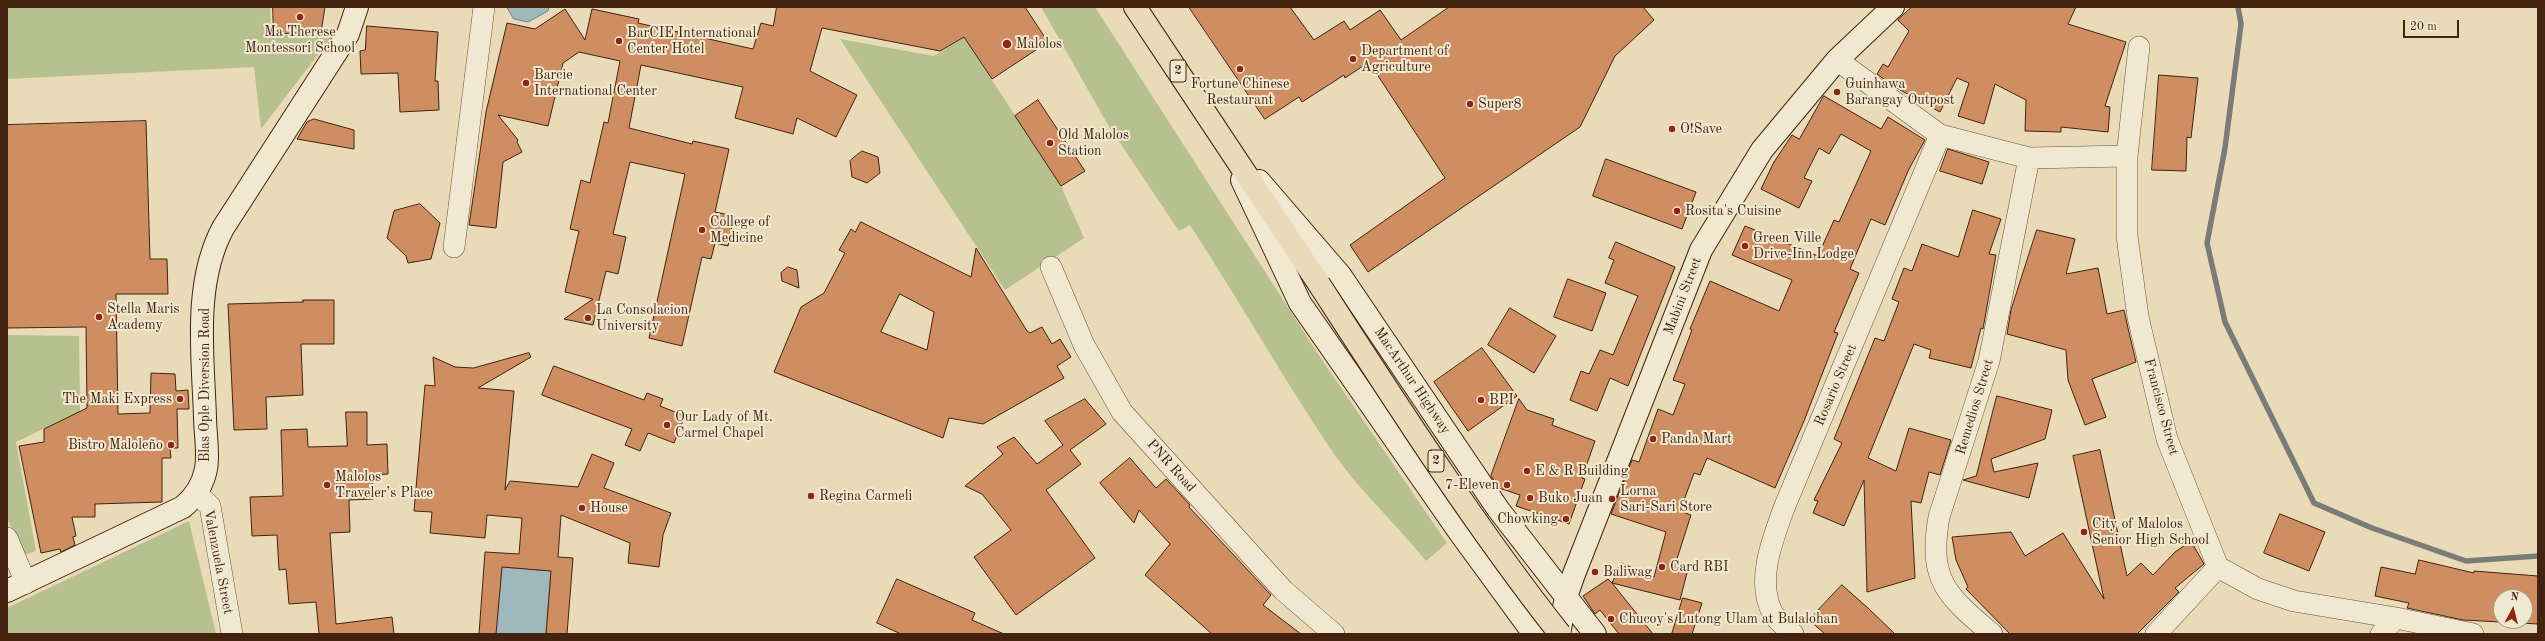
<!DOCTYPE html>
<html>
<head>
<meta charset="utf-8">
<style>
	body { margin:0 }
	#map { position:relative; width:2545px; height:641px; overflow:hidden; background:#eadbb8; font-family:"Old Standard TT",serif }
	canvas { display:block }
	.frame { position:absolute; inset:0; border:8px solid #43220f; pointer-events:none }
	.north { position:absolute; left:2493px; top:589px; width:40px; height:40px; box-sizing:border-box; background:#f1e8d1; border:1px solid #ab9983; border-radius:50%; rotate:7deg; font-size:11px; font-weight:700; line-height:16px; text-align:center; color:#43220f }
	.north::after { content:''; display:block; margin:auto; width:14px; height:18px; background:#8f2418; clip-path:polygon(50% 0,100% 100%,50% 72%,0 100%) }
	.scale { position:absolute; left:2403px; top:20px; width:56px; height:18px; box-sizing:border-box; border:2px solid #43220f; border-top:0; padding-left:5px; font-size:12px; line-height:14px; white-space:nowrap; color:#43220f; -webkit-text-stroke:3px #f1e8d1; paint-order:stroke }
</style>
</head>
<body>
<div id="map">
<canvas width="2545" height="641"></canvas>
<div class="frame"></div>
<div class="north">N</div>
<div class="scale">20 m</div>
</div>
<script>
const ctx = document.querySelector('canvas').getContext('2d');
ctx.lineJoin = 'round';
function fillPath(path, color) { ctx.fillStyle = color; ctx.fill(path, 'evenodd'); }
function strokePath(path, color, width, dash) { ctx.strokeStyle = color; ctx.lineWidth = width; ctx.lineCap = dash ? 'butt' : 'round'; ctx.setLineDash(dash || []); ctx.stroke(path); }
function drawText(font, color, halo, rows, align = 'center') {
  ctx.font = font + ' "Old Standard TT",serif'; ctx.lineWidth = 4; ctx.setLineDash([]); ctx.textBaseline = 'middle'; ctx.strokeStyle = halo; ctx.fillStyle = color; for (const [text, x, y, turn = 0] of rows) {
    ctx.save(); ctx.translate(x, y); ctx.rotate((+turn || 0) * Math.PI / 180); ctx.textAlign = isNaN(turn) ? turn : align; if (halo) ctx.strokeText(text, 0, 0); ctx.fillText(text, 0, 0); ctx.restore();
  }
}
const green = new Path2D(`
	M 7,7 L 270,7 L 271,35 L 333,35 L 261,129 L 254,67 L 7,79 Z
	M 1041,7 L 1095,7 L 1316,351 L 1447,543 L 1426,561 C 1394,521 1356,488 1328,445 C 1280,373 1237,297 1190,225 L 1179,231 L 1108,125 Z
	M 964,37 L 1061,186 L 1084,238 L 1005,290 L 840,39 L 934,56 Z
	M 7,335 L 79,336 L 80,411 L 16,442 L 36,551 L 24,555 L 7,518 Z
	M 189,521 L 216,634 L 7,634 L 7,608 Z`);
const water = new Path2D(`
	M 507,7 L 549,7 L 548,11 L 528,22 L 514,19 Z
	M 502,567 L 551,571 L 546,634 L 496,634 Z`);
const stream = new Path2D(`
	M 2238,7 L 2241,24 L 2225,148 L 2207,243 L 2225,322 L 2314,503 L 2372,528 L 2466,561 L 2538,556`);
const building = new Path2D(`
	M 273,7 L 325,7 L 321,32 L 274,34 Z
	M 777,7 L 1025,7 L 1048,42 L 992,79 L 964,37 L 940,51 L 822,28 L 810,71 L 857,95 L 836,137 L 797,118 L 793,134 L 735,118 L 743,87 L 641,65 L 629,128 L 692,144 L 693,141 L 729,149 L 715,212 L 734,216 L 728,246 L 715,243 L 711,259 L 702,257 L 682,346 L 649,338 L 685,174 L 630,162 L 613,234 L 626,237 L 618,274 L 606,271 L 593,325 L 564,319 L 593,299 L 565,292 L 579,231 L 570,229 L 581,180 L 590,183 L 604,122 L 608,123 L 620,61 L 579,52 L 563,63 L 548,126 L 498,115 L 518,140 L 517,142 L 522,152 L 503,162 L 496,228 L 469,225 L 486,112 L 507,23 L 535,29 L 565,9 L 585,40 L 592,9 L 639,19 L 638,23 L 753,49 L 761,23 L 773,26 Z
	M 1189,7 L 1290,7 L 1314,40 L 1344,21 L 1350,30 L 1380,10 L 1401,40 L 1449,7 L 1643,7 L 1654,20 L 1615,56 L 1580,127 L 1368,272 L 1350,245 L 1445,178 L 1369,62 L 1345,78 L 1344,75 L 1302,102 L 1299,97 L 1265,119 Z
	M 1912,7 L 2076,7 L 2068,24 L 2126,42 L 2105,106 L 2110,107 L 2108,132 L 2061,127 L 2061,132 L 2025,131 L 2026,100 L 1995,84 L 1984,124 L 1958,116 L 1969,83 L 1957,78 L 1940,112 L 1893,86 L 1877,74 L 1883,64 L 1888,67 L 1909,31 L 1898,20 Z
	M 367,26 L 438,32 L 435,81 L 438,81 L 439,110 L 400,112 L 398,73 L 361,74 L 360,51 L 365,50 Z
	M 2159,75 L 2198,78 L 2191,138 L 2187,137 L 2186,171 L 2152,170 Z
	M 1824,96 L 1881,129 L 1888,117 L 1925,140 L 1909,169 L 1885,225 L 1871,219 L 1850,269 L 1859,273 L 1834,332 L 1838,333 L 1804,421 L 1775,488 L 1707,458 L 1700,475 L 1694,473 L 1680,511 L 1691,515 L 1676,562 L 1689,565 L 1680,600 L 1612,583 L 1653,634 L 1619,634 L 1600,610 L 1595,614 L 1583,596 L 1608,579 L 1612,583 L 1621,563 L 1654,577 L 1666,532 L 1611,514 L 1632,460 L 1639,462 L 1658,409 L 1673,415 L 1685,384 L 1673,380 L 1692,330 L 1690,329 L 1710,281 L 1779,311 L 1792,280 L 1732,255 L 1745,226 L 1818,256 L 1834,220 L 1839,222 L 1871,151 L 1841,134 L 1829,154 L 1819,148 L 1804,178 L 1812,181 L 1799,208 L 1761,189 L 1774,162 L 1792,135 L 1799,139 Z
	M 1038,100 L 1085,171 L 1061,186 L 1015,116 Z
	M 314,119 L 354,130 L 354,149 L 297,139 L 307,122 Z
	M 146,121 L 150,259 L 167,259 L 168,294 L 116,294 L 118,414 L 150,413 L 151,373 L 175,374 L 176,391 L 188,390 L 189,409 L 177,409 L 178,448 L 170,448 L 171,458 L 162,458 L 162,502 L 95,504 L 95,517 L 72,517 L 76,536 L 73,537 L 75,545 L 61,552 L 60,549 L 41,553 L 19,446 L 44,442 L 44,429 L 87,408 L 86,327 L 7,328 L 7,125 Z
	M 1948,149 L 1989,162 L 1982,184 L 1940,171 Z
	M 862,151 L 878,157 L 880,173 L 867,183 L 852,177 L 850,161 Z
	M 1606,159 L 1696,192 L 1682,229 L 1593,196 Z
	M 420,204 L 440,223 L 431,259 L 408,263 L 406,256 L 387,238 L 394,211 Z
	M 1973,210 L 2001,219 L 1989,254 L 1996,255 L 1983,329 L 1981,328 L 1971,368 L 1929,358 L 1931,350 L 1914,344 L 1868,458 L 1896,471 L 1909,428 L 1951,440 L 1940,475 L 1929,472 L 1921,503 L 1911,501 L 1915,578 L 1867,592 L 1864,480 L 1844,526 L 1813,513 L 1818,501 L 1814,500 L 1842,443 L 1834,439 L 1875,338 L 1884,341 L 1899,302 L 1892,299 L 1904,268 L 1912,271 L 1922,244 L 1958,257 Z
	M 861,222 L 971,277 L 976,248 L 1027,331 L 1030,333 L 1042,327 L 1052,344 L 1060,339 L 1071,357 L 1057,366 L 1064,378 L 983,424 L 949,418 L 943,438 L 774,372 L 801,307 L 824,293 L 845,253 L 839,250 L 851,229 L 855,232 ZM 900,294 L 934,312 L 927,350 L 881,332 Z
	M 2037,230 L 2075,239 L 2066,274 L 2098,268 L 2107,314 L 2124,310 L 2128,328 L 2136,362 L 2092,379 L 2106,417 L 2085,425 L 2068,380 L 2066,350 L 2007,334 L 2011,310 Z
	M 1616,242 L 1675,267 L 1628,386 L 1610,378 L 1597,411 L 1570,400 L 1581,371 L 1589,374 L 1600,350 L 1613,355 L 1638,296 L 1605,283 L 1614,260 L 1609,258 Z
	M 788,267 L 797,270 L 799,288 L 782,281 L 781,273 Z
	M 1568,279 L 1606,293 L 1592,331 L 1554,317 Z
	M 303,300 L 334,300 L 334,344 L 301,344 L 303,395 L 266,397 L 267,429 L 234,430 L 228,304 L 303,302 Z
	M 1510,308 L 1556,336 L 1534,373 L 1488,345 Z
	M 1482,348 L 1517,396 L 1468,431 L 1434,382 Z
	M 529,353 L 531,357 L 478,388 L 514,391 L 505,490 L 510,481 L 578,487 L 592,454 L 614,463 L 604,488 L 671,513 L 663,535 L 659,567 L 628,563 L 630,543 L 561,515 L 558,557 L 573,558 L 567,634 L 546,634 L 551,571 L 502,567 L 496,634 L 479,634 L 485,552 L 519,554 L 522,518 L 487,515 L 485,538 L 430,533 L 432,512 L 414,511 L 425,385 L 435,386 L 433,357 L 455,367 L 473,368 Z
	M 554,366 L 644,400 L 647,393 L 663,399 L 660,406 L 685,416 L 674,443 L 648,433 L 640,451 L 625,445 L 632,429 L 542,395 Z
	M 1997,396 L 2052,410 L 2045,439 L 1991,459 L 1994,472 L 2038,463 L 2029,498 L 1963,480 L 1976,476 Z
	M 1085,399 L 1106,424 L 1070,450 L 1081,464 L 1046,490 L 1095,558 L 1016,615 L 974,557 L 1011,530 L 982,494 L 965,486 L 1003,454 L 997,447 L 1014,437 L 1037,464 L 1063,445 L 1045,421 Z
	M 1519,399 L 1527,410 L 1554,419 L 1552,425 L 1595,441 L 1582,478 L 1585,479 L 1569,524 L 1516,506 L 1520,495 L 1499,488 L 1491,476 Z
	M 346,412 L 367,412 L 367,445 L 387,444 L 388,474 L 372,475 L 373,499 L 349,500 L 350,532 L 330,533 L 336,624 L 392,617 L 394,634 L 319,634 L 316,602 L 289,604 L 286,569 L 279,570 L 277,535 L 252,536 L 250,497 L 283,496 L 281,430 L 307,429 L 308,447 L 347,446 Z
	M 2100,450 L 2127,576 L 2141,563 L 2153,575 L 2175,552 L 2191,541 L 2204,564 L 2175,588 L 2179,592 L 2137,634 L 2010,634 L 1966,589 L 1968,587 L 1956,560 L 1952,537 L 2011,532 L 2025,556 L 2063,533 L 2104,599 L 2073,456 Z
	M 1130,458 L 1156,488 L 1166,479 L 1190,505 L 1189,507 L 1271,595 L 1263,605 L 1301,634 L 1212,634 L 1145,575 L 1170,544 L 1139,510 L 1134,523 L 1100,483 Z
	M 2280,514 L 2325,532 L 2309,571 L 2264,553 Z
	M 2419,560 L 2474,573 L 2474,571 L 2538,576 L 2538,624 L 2463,620 L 2407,608 L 2409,603 L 2375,596 L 2381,567 L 2415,574 ZM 2501,597 L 2525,597 L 2525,621 L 2501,621 Z
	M 897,579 L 975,613 L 972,620 L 1004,634 L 901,634 L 877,623 Z
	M 1842,585 L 1868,608 L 1895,634 L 1825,634 L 1809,620 Z
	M 1683,598 L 1702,603 L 1692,634 L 1672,634 Z`);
const minor = new Path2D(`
	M 2139,47 L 2127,156 L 2127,236 L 2138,317 L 2167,439 L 2218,567 L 2258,589 L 2294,601 L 2396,618 L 2473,634
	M 1837,60 L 1940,135 L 2029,158 L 2127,156
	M 454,247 L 484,7
	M 1051,267 L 1084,345 L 1122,412 L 1283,590 L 1334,634
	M 196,493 L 210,506 L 232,634
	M 7,538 L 26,583
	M 1793,634 C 1787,628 1776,620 1772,612 C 1756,579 1773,539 1784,508 L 1940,135
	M 1992,634 C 1946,595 1928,580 1939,517 L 1989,361 L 2029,158
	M 2156,634 L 2218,567
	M 2381,634 L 2396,618`);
const secondary = new Path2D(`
	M 1242,180 L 1300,303 L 1460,533 L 1534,634
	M 1259,181 L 1340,275 L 1498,509 L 1595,634
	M 7,591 L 183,507 C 195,497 203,484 206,469 C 209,453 205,433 205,417 C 203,356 193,284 223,228 L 348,34 L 357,7
	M 1559,634 L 1566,597 L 1574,574 L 1701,250 L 1762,150 L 1837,60 L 1893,7`);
const trunk = new Path2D(`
	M 1135,7 L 1319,284`);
const trunkBridge = new Path2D(`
	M 1319,284 C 1396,403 1472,522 1560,634`);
const markers = [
	[300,17,4,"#8f2418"],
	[619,41,4,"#8f2418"],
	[1007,44,5,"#8f2418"],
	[1353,59,4,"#8f2418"],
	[1240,69,4,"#8f2418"],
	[526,83,4,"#8f2418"],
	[1837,92,4,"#8f2418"],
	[1470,104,4,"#8f2418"],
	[1672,129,4,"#8f2418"],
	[1050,143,4,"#8f2418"],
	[1677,211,4,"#8f2418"],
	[702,230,4,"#8f2418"],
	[1745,246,4,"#8f2418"],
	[99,317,4,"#8f2418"],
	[588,318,4,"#8f2418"],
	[180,399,4,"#8f2418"],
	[1481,400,4,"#8f2418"],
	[667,425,4,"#8f2418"],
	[1653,439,4,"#8f2418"],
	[171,445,4,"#8f2418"],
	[1527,471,4,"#8f2418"],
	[327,485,4,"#8f2418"],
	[1507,485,4,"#8f2418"],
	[811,496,4,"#8f2418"],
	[1530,498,4,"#8f2418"],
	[1612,499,4,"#8f2418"],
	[582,508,4,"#8f2418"],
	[1566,519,4,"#8f2418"],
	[2084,532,4,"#8f2418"],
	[1662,567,4,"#8f2418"],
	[1595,572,4,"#8f2418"],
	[1611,619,4,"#8f2418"]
];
const shields = [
	[1178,71,16],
	[1436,461,16]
];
const shieldNames = [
	["2",1178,71],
	["2",1436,461]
];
const poiNames = [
	["Ma Therese",300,32,"center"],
	["Montessori School",300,48,"center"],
	["BarCIE International",627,33],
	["Center Hotel",627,49],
	["Malolos",1016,44],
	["Department of",1361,51],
	["Agriculture",1361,67],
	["Barcie",534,75],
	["International Center",534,91],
	["Fortune Chinese",1240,84,"center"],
	["Restaurant",1240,100,"center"],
	["Guinhawa",1845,84],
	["Barangay Outpost",1845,100],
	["Super8",1478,104],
	["O!Save",1680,129],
	["Old Malolos",1058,135],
	["Station",1058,151],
	["Rosita's Cuisine",1685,211],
	["College of",710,222],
	["Medicine",710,238],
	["Green Ville",1753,238],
	["Drive-Inn Lodge",1753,254],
	["Stella Maris",107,309],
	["Academy",107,325],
	["La Consolacion",596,310],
	["University",596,326],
	["The Maki Express",172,399,"right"],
	["BPI",1489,400],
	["Our Lady of Mt.",675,417],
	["Carmel Chapel",675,433],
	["Panda Mart",1661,439],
	["Bistro Maloleño",163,445,"right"],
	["E & R Building",1535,471],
	["Malolos",335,477],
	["Traveler’s Place",335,493],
	["7-Eleven",1499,485,"right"],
	["Lorna",1620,491],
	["Sari-Sari Store",1620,507],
	["Regina Carmeli",819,496],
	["Buko Juan",1538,498],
	["House",590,508],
	["Chowking",1558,519,"right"],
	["City of Malolos",2092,524],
	["Senior High School",2092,540],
	["Card RBI",1670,567],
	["Baliwag",1603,572],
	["Chucoy's Lutong Ulam at Bulalohan",1619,619]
];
const streetNames = [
	["Mabini Street",1683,296,-69],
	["MacArthur Highway",1412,381,56],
	["Blas Ople Diversion Road",205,385,-90],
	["Rosario Street",1836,385,-67],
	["Remedios Street",1975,407,-73],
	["Francisco Street",2161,407,75],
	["PNR Road",1171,466,48],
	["Valenzuela Street",218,562,79]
];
fillPath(green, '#b7c08f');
fillPath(water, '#9fb8bc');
strokePath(water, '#7a7c77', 1);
strokePath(stream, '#7a7c77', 5.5);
fillPath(building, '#cf8e61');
strokePath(building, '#43220f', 1);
strokePath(minor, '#6d5039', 22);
strokePath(secondary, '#43220f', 24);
strokePath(trunk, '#43220f', 24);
strokePath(minor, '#f1e8d1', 21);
strokePath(secondary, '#f1e8d1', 22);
strokePath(trunk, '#eadbb8', 22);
strokePath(trunkBridge, '#43220f', 24, []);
strokePath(trunkBridge, '#eadbb8', 22);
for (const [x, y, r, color] of markers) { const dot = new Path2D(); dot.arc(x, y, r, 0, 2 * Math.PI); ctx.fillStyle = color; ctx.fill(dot); strokePath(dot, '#f1e8d1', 1.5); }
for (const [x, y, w] of shields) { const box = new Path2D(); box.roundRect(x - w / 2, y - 11, w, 22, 3); ctx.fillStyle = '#f1e8d1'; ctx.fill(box); strokePath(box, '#43220f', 1); }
drawText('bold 13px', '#43220f', null, shieldNames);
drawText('14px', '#43220f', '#f1e8d1', poiNames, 'left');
drawText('14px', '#43220f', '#f1e8d1', streetNames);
</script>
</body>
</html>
